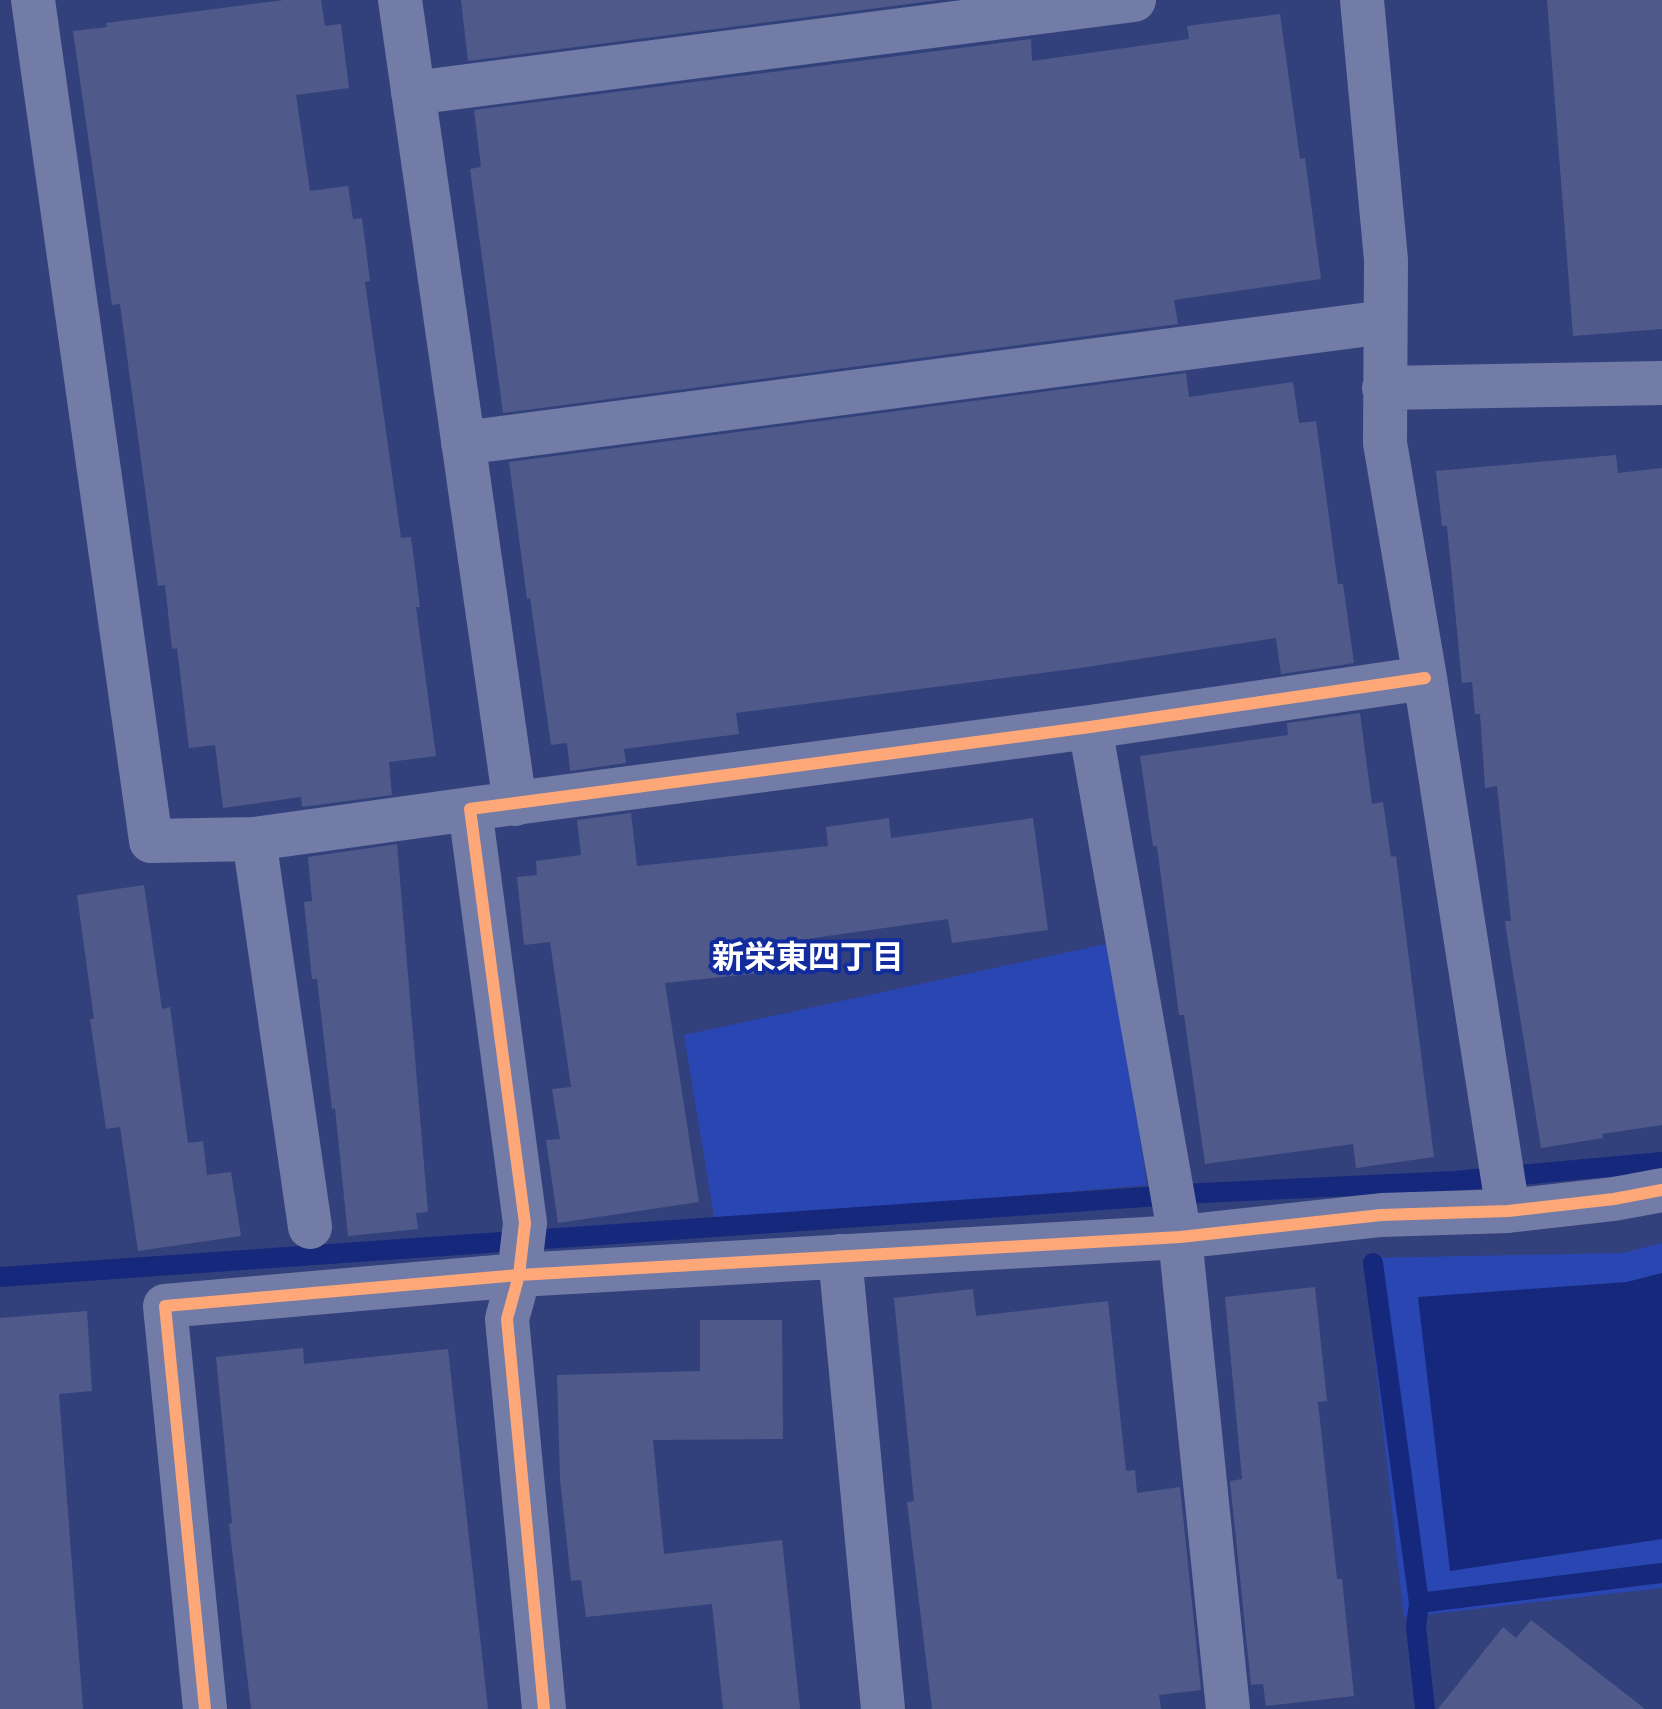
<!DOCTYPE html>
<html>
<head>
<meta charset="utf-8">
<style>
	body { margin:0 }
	canvas { display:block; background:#32407c }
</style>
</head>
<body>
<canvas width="1662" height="1709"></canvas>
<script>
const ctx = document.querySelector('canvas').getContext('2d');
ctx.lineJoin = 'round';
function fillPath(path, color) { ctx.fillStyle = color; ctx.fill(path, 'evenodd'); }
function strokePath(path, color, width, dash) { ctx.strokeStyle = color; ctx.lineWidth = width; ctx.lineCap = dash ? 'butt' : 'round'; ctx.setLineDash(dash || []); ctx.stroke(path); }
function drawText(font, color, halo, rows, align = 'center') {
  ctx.font = font + ' Cabin,"Noto Sans JP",sans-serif'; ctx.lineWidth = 8; ctx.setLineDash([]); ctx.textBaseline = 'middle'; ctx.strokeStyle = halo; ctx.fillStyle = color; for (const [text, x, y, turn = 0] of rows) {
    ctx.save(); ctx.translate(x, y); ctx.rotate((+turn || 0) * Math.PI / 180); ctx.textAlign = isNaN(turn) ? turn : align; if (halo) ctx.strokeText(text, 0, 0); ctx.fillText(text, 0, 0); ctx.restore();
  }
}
const green = new Path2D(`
	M 1110,943 L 1147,1185 L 715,1222 L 684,1035 Z
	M 1662,1243 L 1662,1588 L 1404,1617 L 1364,1258 L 1622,1253 Z`);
const water = new Path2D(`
	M 1662,1273 L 1662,1539 L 1450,1571 L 1418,1297 L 1627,1282 Z`);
const stream = new Path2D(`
	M 1373,1263 L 1419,1603 L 1662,1573
	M 0,1277 L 1202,1193 L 1454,1181 L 1662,1162
	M 1419,1603 L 1416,1627 L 1425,1709`);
const building = new Path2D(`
	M 284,0 L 321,0 L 325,26 L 341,24 L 349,88 L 296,95 L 310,191 L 348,186 L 353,219 L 362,218 L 370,281 L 365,282 L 401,538 L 411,537 L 420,607 L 416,607 L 436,756 L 389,762 L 392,795 L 302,807 L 301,797 L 223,808 L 215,745 L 189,748 L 177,648 L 172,649 L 165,585 L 158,586 L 120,304 L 112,305 L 73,31 L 107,27 L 106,23 Z
	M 461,0 L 939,0 L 468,61 Z
	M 1547,0 L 1662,0 L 1662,329 L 1573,336 Z
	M 1280,14 L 1300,159 L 1305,158 L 1321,279 L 1174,300 L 1178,324 L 503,413 L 470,169 L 481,167 L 474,110 L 1031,39 L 1032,61 L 1189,39 L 1187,26 Z
	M 1186,373 L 1189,397 L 1293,382 L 1299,423 L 1316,421 L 1338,584 L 1343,584 L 1354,663 L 1281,674 L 1276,638 L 1080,668 L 736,713 L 739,734 L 624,749 L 626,763 L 570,771 L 567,743 L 551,745 L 530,598 L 527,599 L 509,462 Z
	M 1616,455 L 1618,473 L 1662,468 L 1662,1125 L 1602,1134 L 1603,1138 L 1541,1148 L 1506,929 L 1505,921 L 1511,921 L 1497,786 L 1485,788 L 1480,714 L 1475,714 L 1472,682 L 1462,683 L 1447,526 L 1442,526 L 1436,471 Z
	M 1360,713 L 1372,804 L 1383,802 L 1391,857 L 1396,856 L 1434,1157 L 1356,1168 L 1353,1144 L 1205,1164 L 1184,1015 L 1179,1015 L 1157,846 L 1153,846 L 1140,756 L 1288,735 L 1287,723 Z
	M 631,813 L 637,866 L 828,846 L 826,827 L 889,818 L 891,838 L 1033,818 L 1048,930 L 952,943 L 948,919 L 778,943 L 780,971 L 665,983 L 699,1202 L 558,1223 L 546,1140 L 560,1139 L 552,1089 L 571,1087 L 550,942 L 524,945 L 517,877 L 537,875 L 536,861 L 581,855 L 577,820 Z
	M 397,844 L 428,1212 L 416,1213 L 418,1229 L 348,1236 L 335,1108 L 332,1109 L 317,979 L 312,979 L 304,902 L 312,901 L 308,857 Z
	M 144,885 L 162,1009 L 170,1007 L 188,1143 L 203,1141 L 207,1175 L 231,1172 L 241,1236 L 138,1251 L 120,1127 L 106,1129 L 90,1019 L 94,1019 L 77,895 Z
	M 1315,1287 L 1327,1401 L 1318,1402 L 1337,1579 L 1342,1579 L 1354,1696 L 1266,1706 L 1263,1684 L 1251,1685 L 1230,1481 L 1242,1479 L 1225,1297 Z
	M 973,1289 L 976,1316 L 1108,1301 L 1126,1471 L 1135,1470 L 1137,1493 L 1180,1487 L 1201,1690 L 1159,1695 L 1161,1709 L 932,1709 L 907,1502 L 914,1501 L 894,1298 Z
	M 87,1311 L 92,1391 L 59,1394 L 83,1709 L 0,1709 L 0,1318 Z
	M 700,1320 L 782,1320 L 783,1439 L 653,1440 L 664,1554 L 782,1540 L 800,1709 L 723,1709 L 712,1604 L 586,1617 L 581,1580 L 571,1581 L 560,1479 L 557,1375 L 700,1371 Z
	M 303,1348 L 304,1364 L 448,1349 L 488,1709 L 251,1709 L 229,1524 L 232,1523 L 216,1357 Z
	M 1531,1620 L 1645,1709 L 1438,1709 L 1503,1627 L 1516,1638 Z`);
const minor = new Path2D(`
	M 33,0 L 151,841 L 254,839 L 470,809
	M 400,0 L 515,804
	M 1362,0 L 1386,260 L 1385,443 L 1425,678 L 1508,1211
	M 413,93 L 1134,0
	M 1384,388 L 1662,383
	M 463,443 L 1385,322
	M 1090,727 L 1180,1237 L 1228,1709
	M 254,839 L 310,1227
	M 840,1256 L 883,1709
	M 205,1709 L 165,1306 L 519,1275 L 1180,1237 L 1381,1215 L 1508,1211 L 1614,1199 L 1662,1190
	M 544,1709 L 507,1319 L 519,1275 L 525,1223 L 470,809 L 1090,727 L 1425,678`);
const cycleway = new Path2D(`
	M 205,1709 L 165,1306 L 519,1275 L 1180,1237 L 1381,1215 L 1508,1211 L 1614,1199 L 1662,1190
	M 544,1709 L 507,1319 L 519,1275 L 525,1223 L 470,809 L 1090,727 L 1425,678`);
const neighbourhoodNames = [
	["新栄東四丁目",808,959]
];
fillPath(green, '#2946b2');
fillPath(water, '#15287c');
strokePath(stream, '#15287c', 20);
fillPath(building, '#4f5a8a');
strokePath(minor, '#727ca6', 44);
strokePath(cycleway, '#fea87a', 12);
drawText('bold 32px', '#fff', '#122d9b', neighbourhoodNames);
</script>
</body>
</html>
